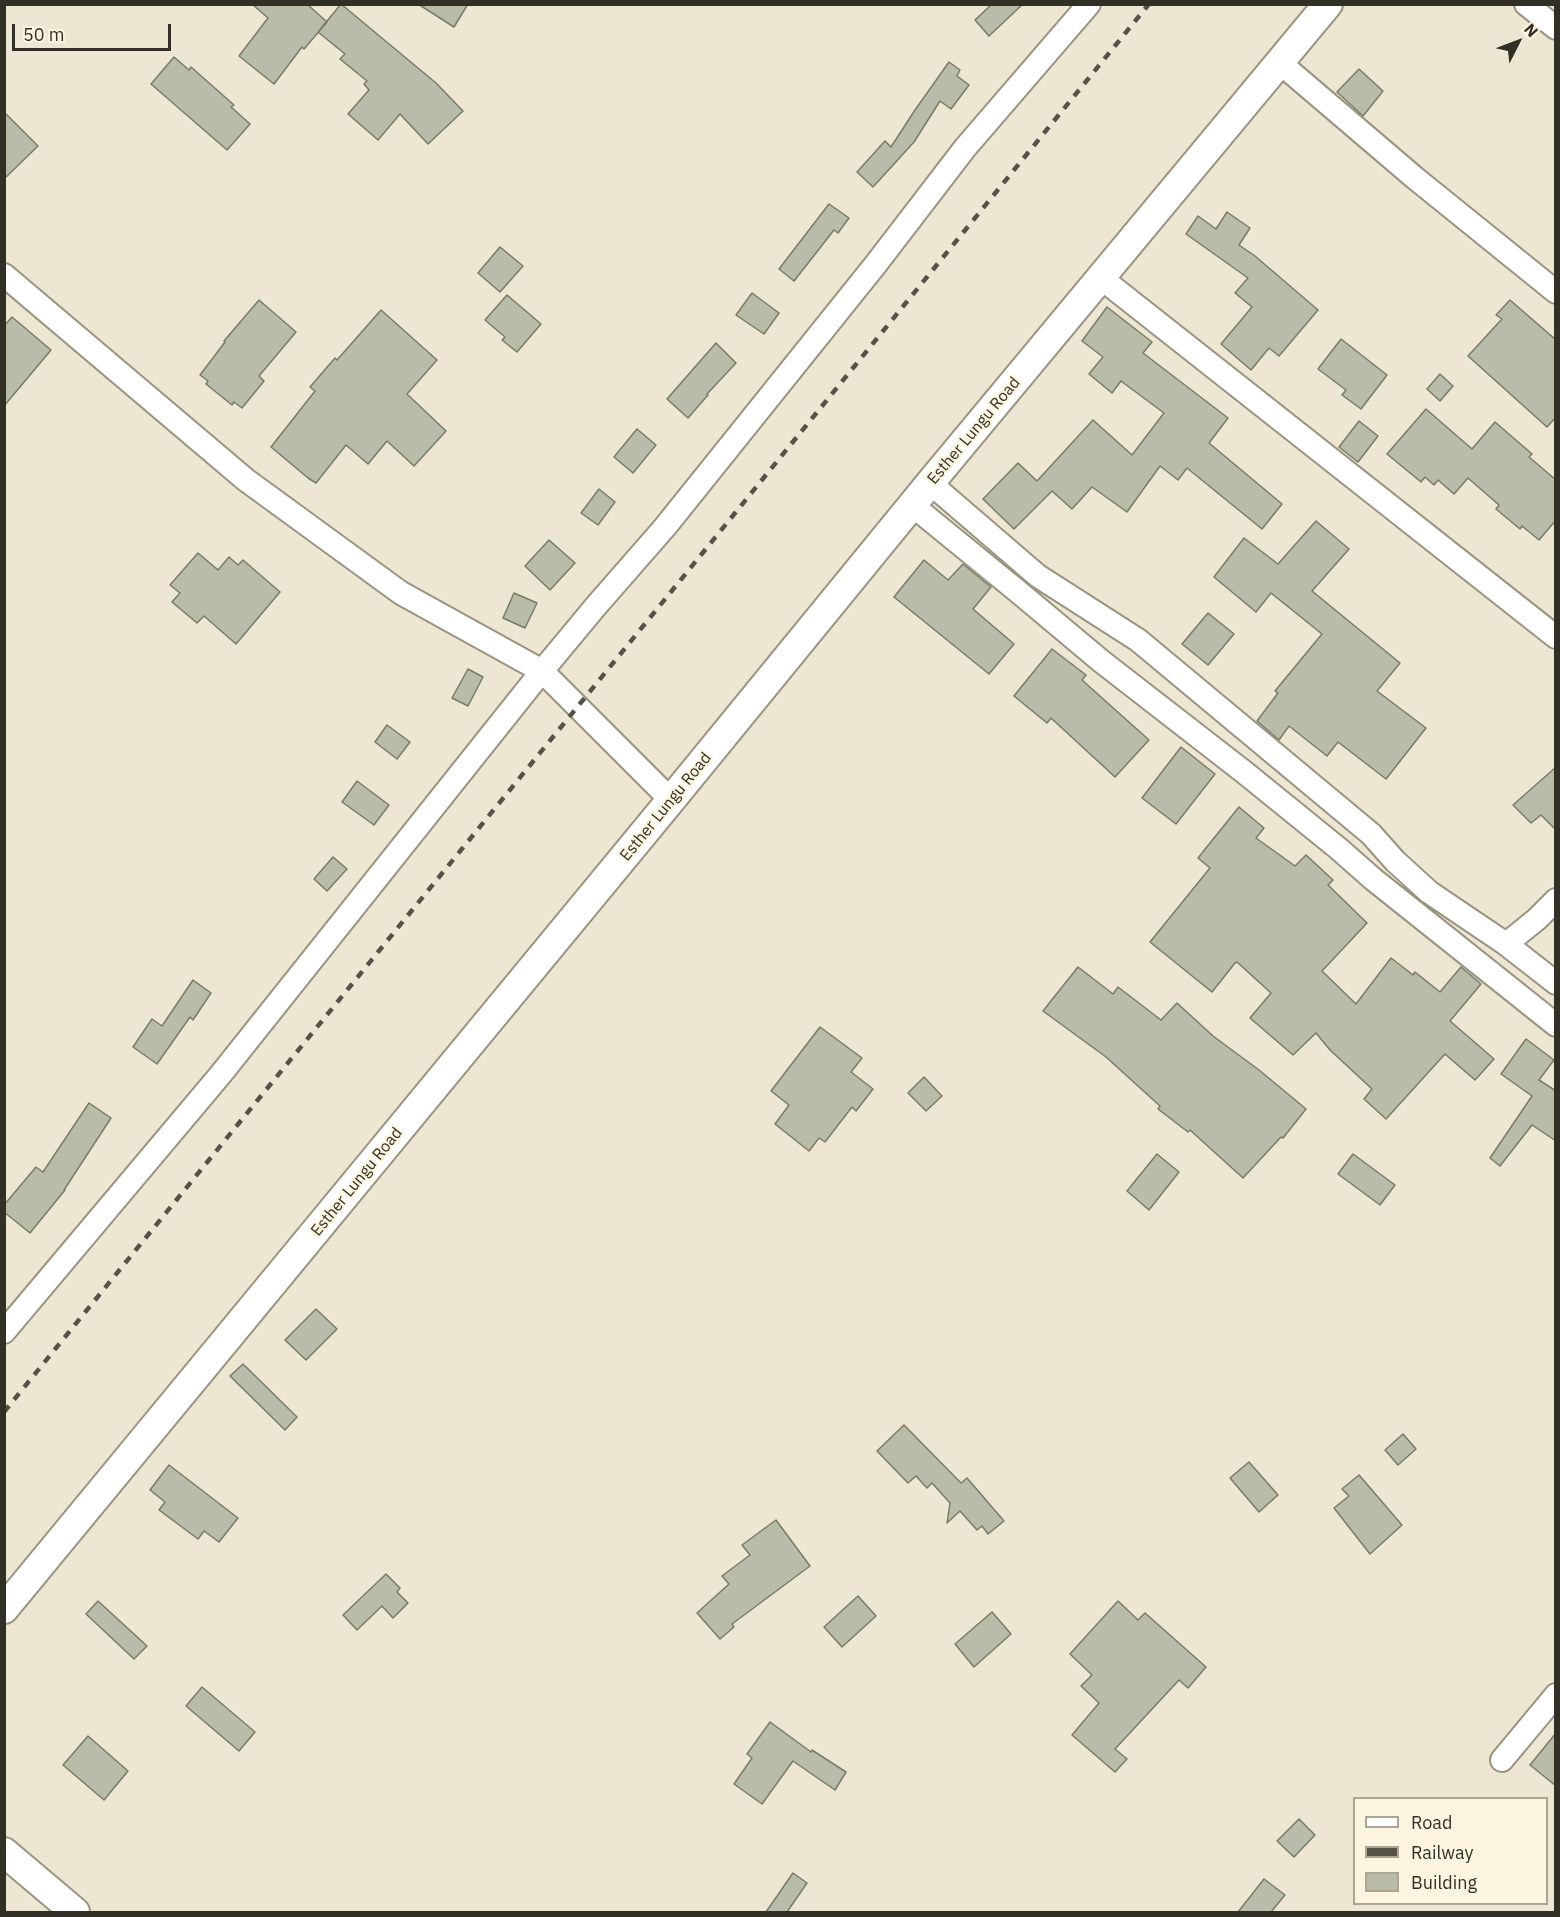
<!DOCTYPE html>
<html>
<head>
<meta charset="utf-8">
<style>
	body { margin:0 }
	#map { position:relative; width:1560px; height:1917px; overflow:hidden; background:#ede6d2; font-family:"IBM Plex Sans",sans-serif }
	canvas { display:block }
	.frame { position:absolute; inset:0; border:6px solid #322f27; pointer-events:none }
	.legend { position:absolute; left:1353px; top:1797px; width:195px; height:108px; box-sizing:border-box; background:#fbf4df; border:2px solid #aba595; margin:0; padding:8px 10px; list-style:none; font-size:18px; color:#322f27 }
	.legend li { display:flex; align-items:center; gap:12px; height:30px }
	.legend b { width:30px; border:2px solid #aba595 }
	.north { position:absolute; left:1488px; top:12px; width:60px; height:60px; -webkit-text-stroke:4px #fbf4df; paint-order:stroke; rotate:48deg; font-size:16px; font-weight:700; line-height:24px; text-align:center; color:#322f27 }
	.north::after { content:''; display:block; margin:auto; width:21px; height:27px; background:#322f27; clip-path:polygon(50% 0,100% 100%,50% 72%,0 100%) }
	.scale { position:absolute; left:12px; top:24px; width:159px; height:27px; box-sizing:border-box; border:3px solid #322f27; border-top:0; padding-left:8px; font-size:18px; line-height:21px; white-space:nowrap; color:#322f27; -webkit-text-stroke:4px #fbf4df; paint-order:stroke }
</style>
</head>
<body>
<div id="map">
<canvas width="1560" height="1917"></canvas>
<div class="frame"></div>
<ul class="legend">
<li><b style="height:8px;background:#fff"></b>Road</li>
<li><b style="height:8px;background:#565248"></b>Railway</li>
<li><b style="height:16px;background:#b9bca8"></b>Building</li>
</ul>
<div class="north">N</div>
<div class="scale">50 m</div>
</div>
<script>
const ctx = document.querySelector('canvas').getContext('2d');
ctx.lineJoin = 'round';
function fillPath(path, color) { ctx.fillStyle = color; ctx.fill(path, 'evenodd'); }
function strokePath(path, color, width, dash) { ctx.strokeStyle = color; ctx.lineWidth = width; ctx.lineCap = dash ? 'butt' : 'round'; ctx.setLineDash(dash || []); ctx.stroke(path); }
function drawText(font, color, halo, rows, align = 'center') {
  ctx.font = font + ' "IBM Plex Sans",sans-serif'; ctx.lineWidth = 4.5; ctx.setLineDash([]); ctx.textBaseline = 'middle'; ctx.strokeStyle = halo; ctx.fillStyle = color; for (const [text, x, y, turn = 0] of rows) {
    ctx.save(); ctx.translate(x, y); ctx.rotate((+turn || 0) * Math.PI / 180); ctx.textAlign = isNaN(turn) ? turn : align; if (halo) ctx.strokeText(text, 0, 0); ctx.fillText(text, 0, 0); ctx.restore();
  }
}
const building = new Path2D(`
	M 252,4 L 307,4 L 327,22 L 304,49 L 302,47 L 274,84 L 239,56 L 268,18 Z
	M 341,4 L 436,83 L 463,111 L 428,144 L 400,114 L 378,140 L 348,114 L 369,90 L 364,84 L 367,81 L 340,59 L 345,54 L 318,32 Z
	M 418,4 L 468,4 L 454,27 Z
	M 992,4 L 1023,4 L 989,36 L 975,20 Z
	M 174,57 L 189,70 L 191,67 L 234,105 L 231,107 L 250,124 L 227,150 L 151,84 Z
	M 949,62 L 960,70 L 957,76 L 969,85 L 951,109 L 940,101 L 914,142 L 873,187 L 857,172 L 885,141 L 891,147 L 915,110 Z
	M 1359,69 L 1383,91 L 1363,116 L 1337,92 Z
	M 4,112 L 38,146 L 4,179 Z
	M 829,204 L 849,218 L 838,233 L 834,230 L 794,281 L 779,269 Z
	M 1227,212 L 1250,228 L 1239,245 L 1255,256 L 1318,310 L 1279,356 L 1269,348 L 1251,370 L 1221,344 L 1252,307 L 1235,293 L 1248,278 L 1186,234 L 1198,216 L 1216,229 Z
	M 500,247 L 523,266 L 500,292 L 478,273 Z
	M 752,293 L 779,313 L 764,334 L 736,315 Z
	M 507,295 L 541,324 L 517,352 L 502,340 L 505,337 L 485,320 Z
	M 259,300 L 296,332 L 259,376 L 264,381 L 242,408 L 234,402 L 232,405 L 206,384 L 208,381 L 200,375 L 225,342 L 224,341 Z
	M 1510,300 L 1556,340 L 1556,417 L 1547,427 L 1468,356 L 1502,319 L 1496,315 Z
	M 1107,307 L 1152,342 L 1143,353 L 1228,418 L 1209,443 L 1282,504 L 1262,529 L 1187,468 L 1178,480 L 1160,466 L 1127,512 L 1092,487 L 1072,509 L 1052,491 L 1014,529 L 983,499 L 1018,463 L 1037,481 L 1093,420 L 1132,455 L 1164,413 L 1121,381 L 1112,393 L 1089,374 L 1103,357 L 1082,341 Z
	M 381,310 L 437,360 L 407,394 L 446,431 L 414,466 L 387,441 L 368,464 L 346,445 L 316,483 L 308,478 L 271,447 L 315,391 L 310,387 L 335,358 L 337,360 Z
	M 12,317 L 51,350 L 4,406 L 4,326 Z
	M 1341,339 L 1387,375 L 1361,409 L 1342,395 L 1346,390 L 1318,369 Z
	M 716,343 L 736,363 L 707,394 L 708,395 L 688,418 L 667,399 Z
	M 1440,374 L 1453,386 L 1440,401 L 1427,389 Z
	M 1426,409 L 1472,449 L 1495,422 L 1532,454 L 1529,457 L 1556,480 L 1556,520 L 1539,540 L 1522,526 L 1520,529 L 1496,509 L 1499,505 L 1468,478 L 1454,494 L 1438,480 L 1434,485 L 1425,477 L 1421,482 L 1387,454 Z
	M 1359,421 L 1378,436 L 1358,462 L 1339,447 Z
	M 637,429 L 656,445 L 633,473 L 614,457 Z
	M 599,489 L 615,502 L 598,525 L 581,513 Z
	M 1316,521 L 1349,549 L 1312,591 L 1400,663 L 1377,691 L 1426,728 L 1386,779 L 1338,742 L 1327,756 L 1289,726 L 1279,740 L 1257,721 L 1278,693 L 1275,691 L 1322,634 L 1271,593 L 1256,612 L 1214,577 L 1244,538 L 1278,564 Z
	M 549,540 L 575,563 L 550,590 L 525,566 Z
	M 198,553 L 218,570 L 229,557 L 238,565 L 243,560 L 280,592 L 236,644 L 204,616 L 197,623 L 172,602 L 180,593 L 170,585 Z
	M 924,560 L 948,580 L 963,564 L 991,587 L 973,609 L 1014,644 L 989,674 L 894,597 Z
	M 514,593 L 537,603 L 525,628 L 503,618 Z
	M 1208,613 L 1234,634 L 1208,665 L 1182,644 Z
	M 1052,649 L 1086,675 L 1082,680 L 1149,740 L 1115,777 L 1051,718 L 1047,723 L 1014,696 Z
	M 468,669 L 483,677 L 468,706 L 452,698 Z
	M 387,725 L 410,742 L 397,759 L 375,742 Z
	M 1181,747 L 1215,774 L 1176,824 L 1142,798 Z
	M 1556,767 L 1556,830 L 1541,815 L 1531,823 L 1513,805 Z
	M 357,781 L 389,805 L 374,825 L 342,802 Z
	M 1239,807 L 1264,828 L 1256,838 L 1295,866 L 1306,855 L 1333,880 L 1328,885 L 1367,923 L 1322,971 L 1356,1004 L 1391,958 L 1413,975 L 1415,972 L 1440,992 L 1461,967 L 1481,984 L 1450,1021 L 1494,1059 L 1475,1080 L 1445,1054 L 1386,1119 L 1364,1099 L 1372,1089 L 1330,1050 L 1316,1033 L 1293,1055 L 1250,1018 L 1271,993 L 1237,962 L 1235,963 L 1212,992 L 1150,942 L 1210,868 L 1198,858 Z
	M 333,857 L 347,869 L 327,891 L 314,879 Z
	M 1078,967 L 1113,994 L 1118,987 L 1161,1020 L 1177,1003 L 1213,1036 L 1259,1070 L 1306,1109 L 1283,1138 L 1281,1137 L 1243,1178 L 1190,1130 L 1188,1132 L 1158,1109 L 1160,1106 L 1106,1057 L 1043,1011 Z
	M 193,980 L 211,993 L 193,1020 L 190,1017 L 157,1064 L 133,1047 L 152,1019 L 162,1026 Z
	M 820,1027 L 862,1058 L 851,1072 L 873,1089 L 856,1111 L 852,1107 L 825,1142 L 819,1138 L 809,1151 L 775,1124 L 789,1105 L 771,1091 Z
	M 1526,1039 L 1554,1060 L 1539,1080 L 1556,1091 L 1556,1141 L 1532,1125 L 1500,1166 L 1490,1158 L 1532,1096 L 1501,1074 Z
	M 924,1077 L 942,1096 L 926,1111 L 908,1093 Z
	M 89,1103 L 111,1118 L 64,1190 L 65,1190 L 30,1233 L 4,1212 L 4,1205 L 36,1167 L 43,1172 Z
	M 1157,1154 L 1179,1172 L 1149,1210 L 1127,1191 Z
	M 1353,1154 L 1395,1185 L 1380,1205 L 1338,1174 Z
	M 316,1309 L 337,1329 L 306,1360 L 285,1340 Z
	M 243,1364 L 297,1417 L 285,1430 L 230,1376 Z
	M 904,1425 L 961,1483 L 967,1478 L 1004,1521 L 988,1534 L 982,1526 L 977,1530 L 960,1511 L 947,1523 L 950,1503 L 932,1483 L 927,1488 L 916,1476 L 908,1483 L 877,1451 Z
	M 1403,1434 L 1416,1449 L 1398,1465 L 1385,1450 Z
	M 1249,1462 L 1278,1495 L 1259,1512 L 1230,1478 Z
	M 169,1465 L 238,1518 L 219,1542 L 204,1531 L 198,1539 L 159,1510 L 165,1502 L 150,1490 Z
	M 1359,1475 L 1402,1525 L 1370,1554 L 1334,1508 L 1349,1496 L 1342,1489 Z
	M 776,1520 L 810,1566 L 732,1624 L 734,1627 L 720,1639 L 697,1613 L 729,1584 L 722,1576 L 750,1555 L 742,1545 Z
	M 386,1574 L 400,1588 L 397,1592 L 408,1603 L 393,1618 L 382,1606 L 357,1630 L 343,1615 Z
	M 858,1596 L 876,1616 L 842,1647 L 824,1627 Z
	M 98,1601 L 147,1646 L 134,1659 L 86,1614 Z
	M 1118,1601 L 1138,1620 L 1145,1613 L 1206,1667 L 1188,1688 L 1179,1680 L 1115,1749 L 1127,1759 L 1115,1772 L 1072,1735 L 1099,1703 L 1081,1686 L 1092,1675 L 1070,1654 Z
	M 992,1612 L 1011,1634 L 974,1667 L 955,1644 Z
	M 202,1687 L 255,1732 L 239,1751 L 186,1706 Z
	M 770,1722 L 811,1752 L 812,1750 L 846,1772 L 835,1790 L 793,1761 L 762,1804 L 734,1784 L 752,1758 L 747,1754 Z
	M 1556,1733 L 1556,1786 L 1530,1765 Z
	M 88,1736 L 128,1771 L 104,1800 L 63,1765 Z
	M 1299,1819 L 1315,1835 L 1294,1857 L 1277,1841 Z
	M 793,1873 L 807,1883 L 787,1912 L 766,1912 Z
	M 1264,1879 L 1285,1895 L 1271,1912 L 1238,1912 Z`);
const minor = new Path2D(`
	M 1526,4 L 1556,28
	M 1279,62 L 1415,178 L 1556,292
	M 4,275 L 246,480 L 401,593 L 542,671 L 671,800
	M 1101,278 L 1556,637
	M 930,483 L 1038,576 L 1138,640 L 1371,834 L 1395,861 L 1429,892 L 1506,944 L 1556,983
	M 912,505 L 1021,594 L 1101,661 L 1244,772 L 1339,849 L 1373,879 L 1556,1025
	M 1506,944 L 1537,919 L 1556,900
	M 4,1332 L 221,1074 L 542,671 L 596,606 L 665,527 L 876,264 L 965,148 L 1089,4
	M 1502,1760 L 1556,1695`);
const tertiary = new Path2D(`
	M 4,1609 L 671,800 L 930,483 L 1328,4
	M 4,1852 L 75,1912`);
const rail = new Path2D(`
	M 4,1412 L 1149,4`);
const streetNames = [
	["Esther Lungu Road",974,431,-50],
	["Esther Lungu Road",666,807,-51],
	["Esther Lungu Road",357,1182,-51]
];
fillPath(building, '#b9bca8');
strokePath(building, '#797b68', 1.5);
strokePath(minor, '#9a9380', 26);
strokePath(tertiary, '#9a9380', 32);
strokePath(minor, '#fff', 22);
strokePath(tertiary, '#fff', 28);
strokePath(rail, '#565248', 4.5, [8, 8]);
drawText('16px', '#322f27', '#fbf4df', streetNames);
</script>
</body>
</html>
